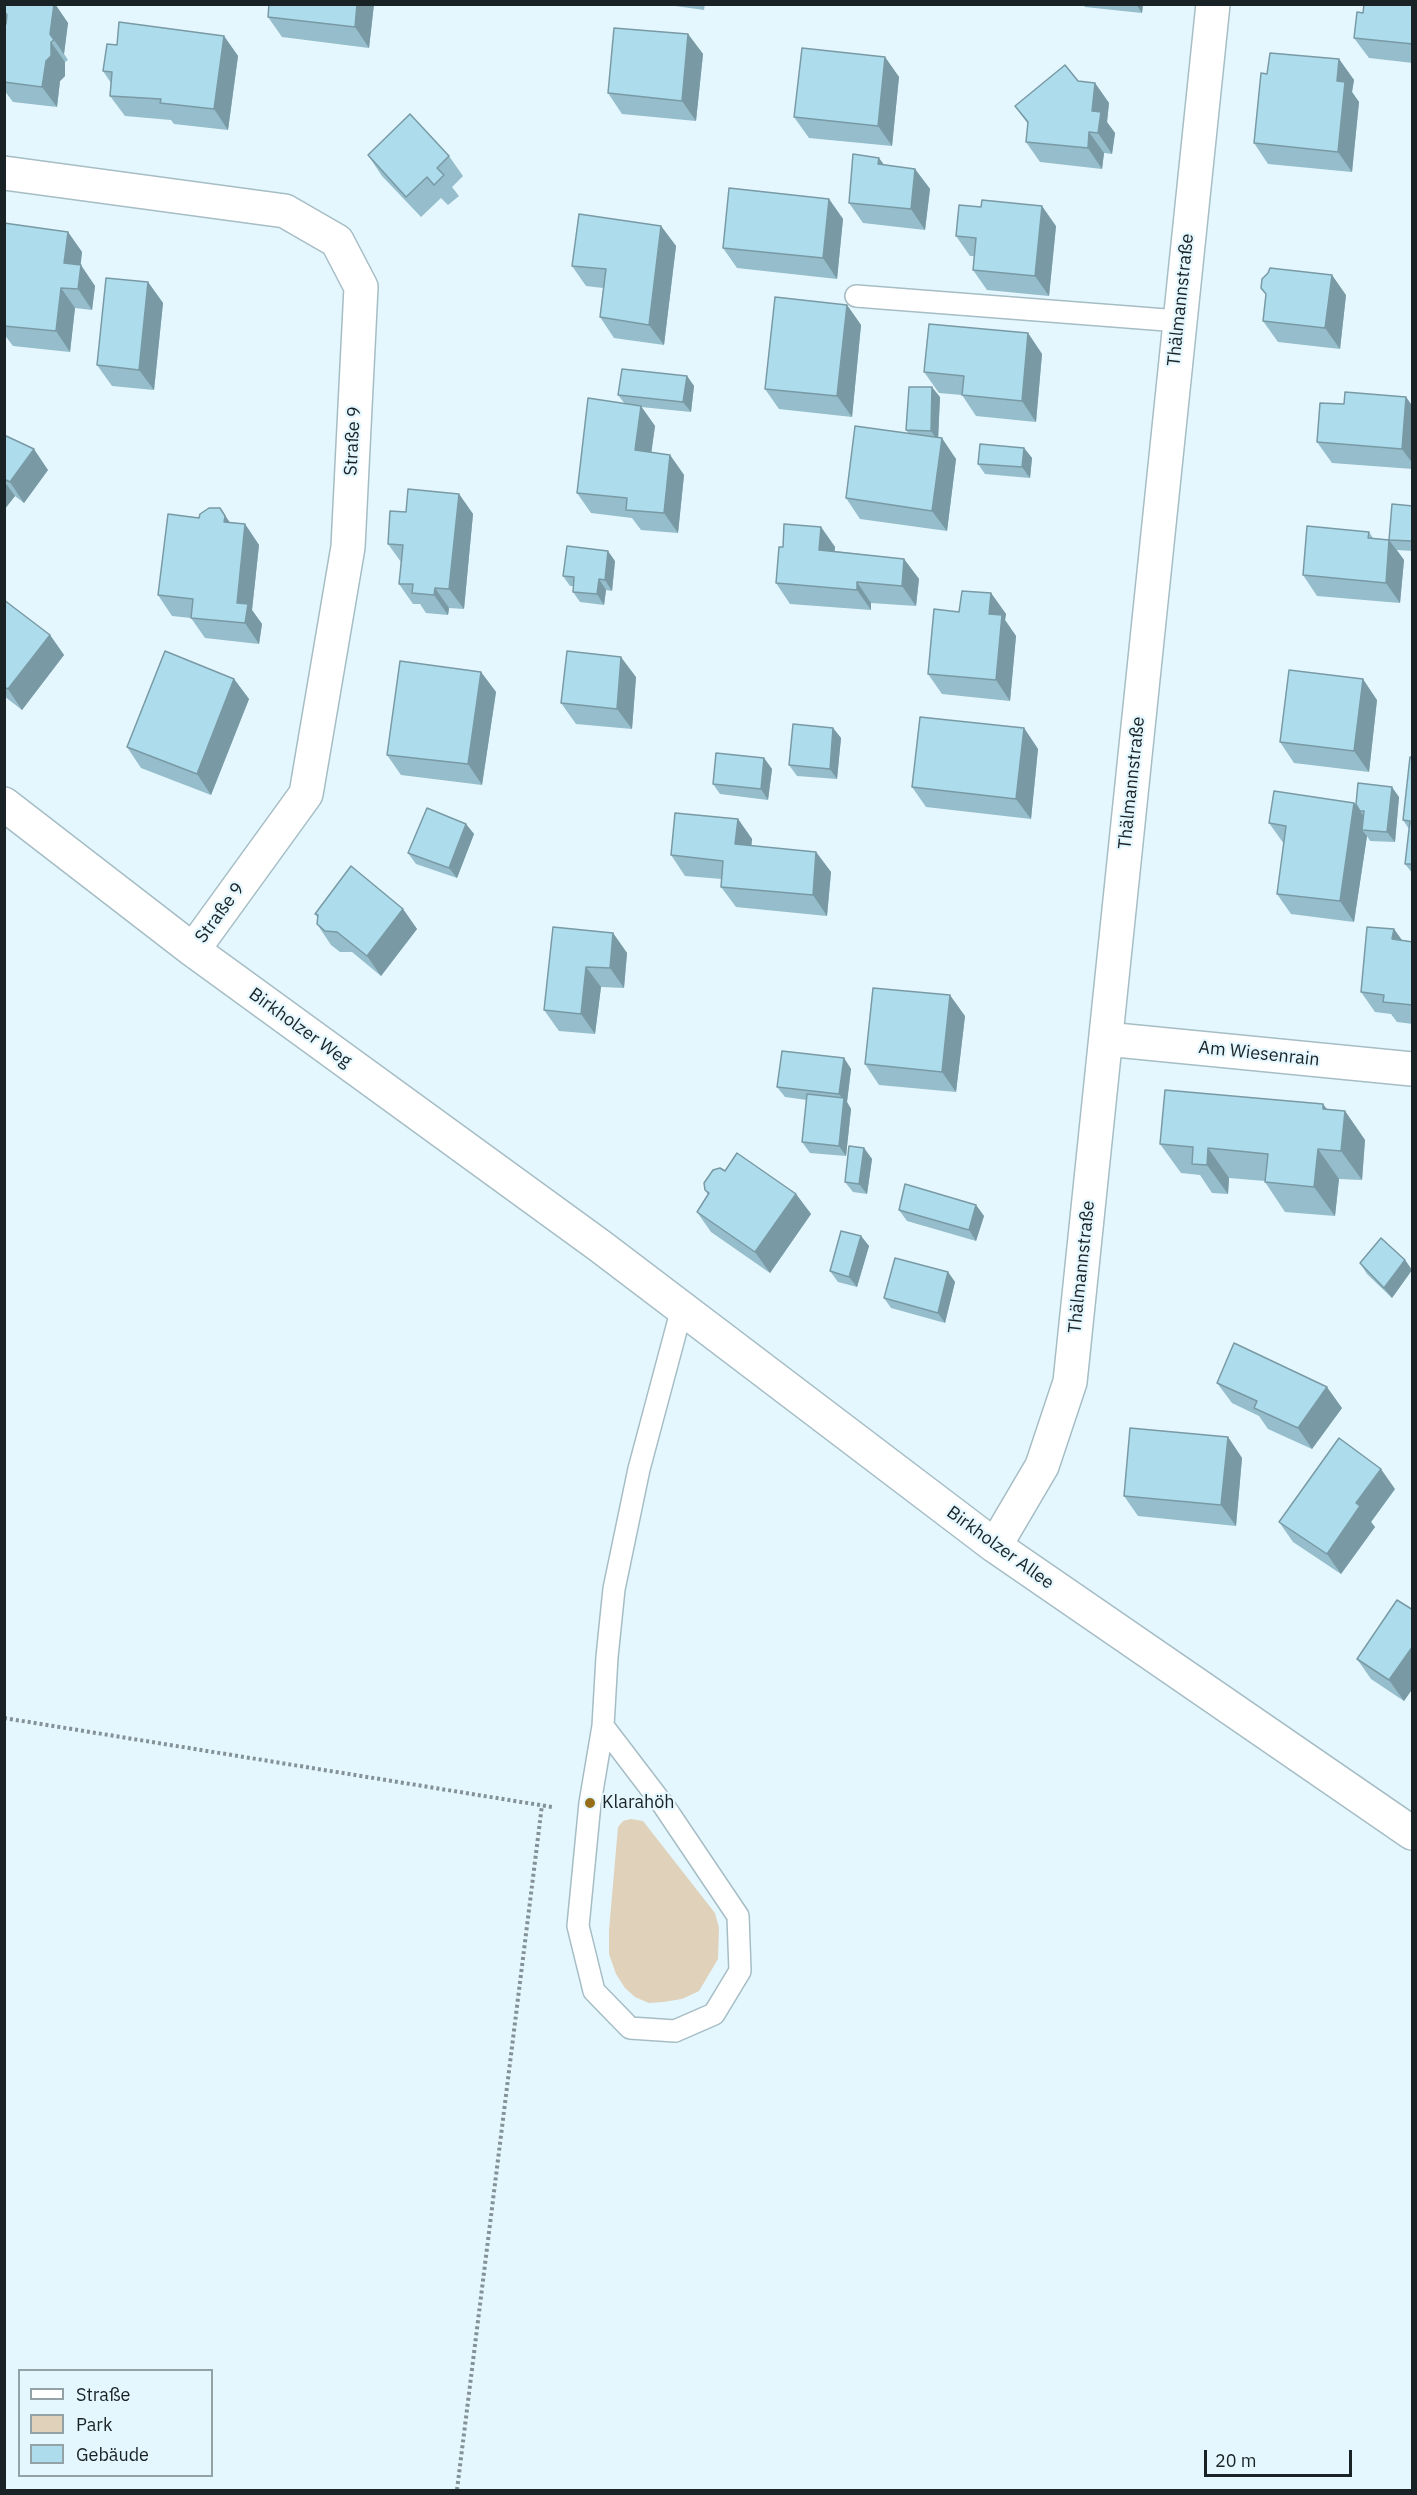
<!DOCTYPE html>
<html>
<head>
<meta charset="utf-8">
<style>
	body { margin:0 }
	#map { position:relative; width:1417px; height:2495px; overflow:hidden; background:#e4f7fe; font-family:"IBM Plex Sans",sans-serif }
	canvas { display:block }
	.frame { position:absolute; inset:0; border:6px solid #192225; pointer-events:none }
	.legend { position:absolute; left:18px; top:2369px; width:195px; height:108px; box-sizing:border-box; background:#e4f7fe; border:2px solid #93a2a7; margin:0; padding:8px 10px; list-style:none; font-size:18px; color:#192225 }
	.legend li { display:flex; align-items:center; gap:12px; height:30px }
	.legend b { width:30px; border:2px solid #93a2a7 }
	.scale { position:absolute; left:1204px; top:2450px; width:148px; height:27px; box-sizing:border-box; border:3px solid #192225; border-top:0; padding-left:8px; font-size:18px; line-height:21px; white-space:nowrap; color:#192225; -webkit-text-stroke:4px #e4f7fe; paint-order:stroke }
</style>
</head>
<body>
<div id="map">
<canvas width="1417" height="2495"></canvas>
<div class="frame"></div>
<ul class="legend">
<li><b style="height:8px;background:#fff"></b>Straße</li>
<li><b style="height:16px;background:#dfd1ba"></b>Park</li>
<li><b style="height:16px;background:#addcec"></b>Gebäude</li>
</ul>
<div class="scale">20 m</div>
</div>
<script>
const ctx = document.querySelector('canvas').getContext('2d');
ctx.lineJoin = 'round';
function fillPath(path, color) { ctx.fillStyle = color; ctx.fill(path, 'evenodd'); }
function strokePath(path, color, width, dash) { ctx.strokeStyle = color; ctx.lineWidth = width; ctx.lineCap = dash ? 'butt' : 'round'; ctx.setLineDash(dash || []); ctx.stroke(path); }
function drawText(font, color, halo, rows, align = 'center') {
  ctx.font = font + ' "IBM Plex Sans",sans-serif'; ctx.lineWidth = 4.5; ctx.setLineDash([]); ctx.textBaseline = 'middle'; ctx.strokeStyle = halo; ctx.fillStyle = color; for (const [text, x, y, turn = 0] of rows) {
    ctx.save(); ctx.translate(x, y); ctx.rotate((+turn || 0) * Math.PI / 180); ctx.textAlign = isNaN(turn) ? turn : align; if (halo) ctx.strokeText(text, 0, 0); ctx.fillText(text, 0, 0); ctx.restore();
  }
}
const green = new Path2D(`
	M 631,1819 L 643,1821 L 715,1913 L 719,1928 L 718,1959 L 699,1991 L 682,1999 L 663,2002 L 649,2003 L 635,1997 L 625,1988 L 616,1974 L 609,1954 L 609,1930 L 618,1827 L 623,1821 Z`);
const path = new Path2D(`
	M 4,1718 L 552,1807
	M 457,2490 L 542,1805`);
const service = new Path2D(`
	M 856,296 L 1179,321
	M 603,1726 L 664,1806 L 738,1916 L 740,1971 L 714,2014 L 675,2031 L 630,2028 L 594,1991 L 578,1926 L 590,1803 L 603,1726 L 607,1657 L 614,1589 L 639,1469 L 682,1308`);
const minor = new Path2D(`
	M 4,173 L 285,211 L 337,241 L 361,287 L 348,547 L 306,794 L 193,950
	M 4,804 L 193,950 L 600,1246 L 995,1546 L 1412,1833
	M 1106,1039 L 1412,1069
	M 995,1546 L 1042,1466 L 1070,1382 L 1213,4`);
const wall = new Path2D(`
	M 4,4 L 55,4 L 68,23 L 64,54 L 68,60 L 65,62 L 65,76 L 60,81 L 57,107 L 13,102 L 4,90 L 4,24 L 6,24 L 7,16 L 4,12 Z
	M 374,4 L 369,48 L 282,37 L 268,17 Z
	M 661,4 L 705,4 L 704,10 Z
	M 1083,4 L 1143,4 L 1142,13 L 1085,7 Z
	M 1413,4 L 1413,63 L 1369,58 L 1354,38 Z
	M 688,34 L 703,54 L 696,121 L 622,114 L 608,93 Z
	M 224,36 L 238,56 L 228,130 L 174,124 L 171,120 L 125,116 L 110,96 L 111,83 L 103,71 L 117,45 Z
	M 885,57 L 899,77 L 892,146 L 809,138 L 794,117 Z
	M 1339,59 L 1354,80 L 1352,92 L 1359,102 L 1352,172 L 1268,164 L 1254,143 L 1267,74 Z
	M 1078,81 L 1095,83 L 1109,103 L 1107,122 L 1115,133 L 1112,154 L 1104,153 L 1102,169 L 1040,162 L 1026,142 L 1028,124 L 1015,106 Z
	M 368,155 L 449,156 L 463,176 L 452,187 L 459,196 L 448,205 L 441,198 L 421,217 L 382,176 Z
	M 884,165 L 915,169 L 930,189 L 925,230 L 863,223 L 849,203 Z
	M 829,199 L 843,219 L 837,279 L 737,268 L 723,248 Z
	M 4,223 L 68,232 L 82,252 L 80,265 L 95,286 L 92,310 L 75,308 L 70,352 L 13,346 L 4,334 Z
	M 661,226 L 676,246 L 664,345 L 614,338 L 600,317 L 603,288 L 586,286 L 572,266 Z
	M 1056,226 L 1049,296 L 987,290 L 973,270 L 974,256 L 970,256 L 956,236 Z
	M 148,282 L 163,303 L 154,390 L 112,386 L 97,365 Z
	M 1346,295 L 1340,349 L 1278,342 L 1263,321 Z
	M 847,305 L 861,325 L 852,417 L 779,409 L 765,389 Z
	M 1028,333 L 1042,354 L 1036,422 L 976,416 L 962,395 L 939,393 L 924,372 Z
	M 687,376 L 694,386 L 691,412 L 641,407 L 655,426 L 651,452 L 670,455 L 684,475 L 678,533 L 641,530 L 632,518 L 591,513 L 577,493 L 625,404 L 618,395 Z
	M 940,397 L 938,438 L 956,459 L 947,531 L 860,519 L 846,498 L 909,434 L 906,430 Z
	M 1406,397 L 1413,407 L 1413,469 L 1332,463 L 1317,442 L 1344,404 Z
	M 4,435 L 48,470 L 24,503 L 15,496 L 4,510 Z
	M 1024,448 L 1032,458 L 1030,478 L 985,474 L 978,464 Z
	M 459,494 L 473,514 L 464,609 L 449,608 L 448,615 L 426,613 L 420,604 L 413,604 L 399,584 L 401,562 L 388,544 L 406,512 Z
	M 1413,506 L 1413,551 L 1397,550 L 1404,560 L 1400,603 L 1317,596 L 1303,575 L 1369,532 L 1373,538 L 1389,540 Z
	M 230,522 L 245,524 L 259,545 L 252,610 L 262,624 L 259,644 L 205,638 L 191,618 L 172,616 L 158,595 Z
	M 821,527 L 835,547 L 835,551 L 904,559 L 919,579 L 916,606 L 871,603 L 871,610 L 790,604 L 776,583 Z
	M 615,561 L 612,591 L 606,590 L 604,605 L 580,602 L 573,592 L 574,586 L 570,586 L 563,576 Z
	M 991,593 L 1006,614 L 1005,620 L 1016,636 L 1010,701 L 942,694 L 928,674 L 959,612 Z
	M 4,600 L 50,635 L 64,655 L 22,710 L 4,696 Z
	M 481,672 L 496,692 L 482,785 L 401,775 L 387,755 Z
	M 636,677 L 632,729 L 576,724 L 561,703 Z
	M 234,679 L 249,699 L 211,795 L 141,768 L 127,747 Z
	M 1377,700 L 1369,772 L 1294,763 L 1280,742 Z
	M 833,728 L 841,738 L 837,779 L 797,776 L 789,765 Z
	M 1024,728 L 1038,749 L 1031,819 L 926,807 L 912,787 Z
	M 764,758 L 772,769 L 768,800 L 720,794 L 713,784 Z
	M 1413,758 L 1413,874 L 1405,864 L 1409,829 L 1403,820 Z
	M 1399,797 L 1395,842 L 1370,841 L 1367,836 L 1354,922 L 1291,914 L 1277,894 L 1284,844 L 1269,823 L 1354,803 L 1356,804 Z
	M 738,819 L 752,839 L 751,846 L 816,852 L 831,872 L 827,916 L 736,907 L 721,887 L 722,879 L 685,876 L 671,855 Z
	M 466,824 L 474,834 L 457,878 L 416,864 L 408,853 Z
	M 403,909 L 417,929 L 381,976 L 352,952 L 340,952 L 331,945 L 317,924 L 318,918 L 315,914 Z
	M 1394,929 L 1402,940 L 1413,942 L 1413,1024 L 1397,1022 L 1391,1014 L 1375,1012 L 1361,992 Z
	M 613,933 L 627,953 L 624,988 L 601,987 L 595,1034 L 559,1031 L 544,1010 Z
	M 965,1016 L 956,1092 L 879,1085 L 865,1064 Z
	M 844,1058 L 851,1069 L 847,1102 L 851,1109 L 846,1156 L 810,1153 L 802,1142 L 807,1100 L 785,1097 L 777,1087 Z
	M 1323,1104 L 1327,1109 L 1345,1111 L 1365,1140 L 1362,1180 L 1339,1179 L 1335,1216 L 1285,1212 L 1265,1182 L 1265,1181 L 1229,1178 L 1228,1194 L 1212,1193 L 1200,1175 L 1181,1173 L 1160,1144 Z
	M 864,1148 L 872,1159 L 867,1194 L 853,1192 L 845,1182 Z
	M 725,1171 L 796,1194 L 811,1214 L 770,1273 L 711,1232 L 697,1212 L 708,1195 L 705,1190 Z
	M 976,1205 L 984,1216 L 976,1241 L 907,1221 L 899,1210 Z
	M 861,1236 L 869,1246 L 857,1287 L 838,1282 L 830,1271 Z
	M 1405,1260 L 1412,1270 L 1392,1298 L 1367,1274 L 1360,1263 Z
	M 948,1272 L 955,1282 L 945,1323 L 891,1308 L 884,1298 Z
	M 1217,1383 L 1342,1408 L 1312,1449 L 1268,1429 L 1259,1416 L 1232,1403 Z
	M 1228,1437 L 1242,1458 L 1236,1526 L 1138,1516 L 1124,1496 Z
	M 1395,1489 L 1371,1522 L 1375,1527 L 1341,1574 L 1293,1542 L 1279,1522 Z
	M 1413,1610 L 1413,1688 L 1404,1701 L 1371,1679 L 1357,1659 Z`);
const shadedWall = new Path2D(`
	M 54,4 L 55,4 L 68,23 L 64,54 L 68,60 L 50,34 Z
	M 357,4 L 374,4 L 369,48 L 355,27 Z
	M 1136,4 L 1143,4 L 1142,13 Z
	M 688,34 L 703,54 L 696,121 L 682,101 Z
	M 224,36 L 238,56 L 228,130 L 214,109 Z
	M 51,42 L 65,62 L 65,76 L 60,81 L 57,107 L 42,87 L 46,61 Z
	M 885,57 L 899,77 L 892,146 L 878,126 Z
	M 1339,59 L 1354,80 L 1352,92 L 1359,102 L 1352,172 L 1338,152 L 1337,81 Z
	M 1095,83 L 1109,103 L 1107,122 L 1115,133 L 1112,154 L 1098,133 L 1092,111 Z
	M 1089,132 L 1104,153 L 1102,169 L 1088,148 Z
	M 879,158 L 894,178 L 878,164 Z
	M 915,169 L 930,189 L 925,230 L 911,209 Z
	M 829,199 L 843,219 L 837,279 L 823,258 Z
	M 1042,206 L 1056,226 L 1049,296 L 1035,276 Z
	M 661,226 L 676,246 L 664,345 L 649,325 Z
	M 68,232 L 82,252 L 79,281 L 81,265 L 95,286 L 92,310 L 78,289 L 64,263 Z
	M 1332,275 L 1346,295 L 1340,349 L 1325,328 Z
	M 148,282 L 163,303 L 154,390 L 139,370 Z
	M 61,288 L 75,308 L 70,352 L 56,331 Z
	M 847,305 L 861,325 L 852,417 L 837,396 Z
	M 1028,333 L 1042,354 L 1036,422 L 1022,401 Z
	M 687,376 L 694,386 L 691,412 L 683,402 Z
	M 932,387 L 940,397 L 938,441 L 931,431 Z
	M 1406,397 L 1413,407 L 1413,464 L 1402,449 Z
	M 641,406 L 655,426 L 649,470 L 635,450 Z
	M 942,438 L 956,459 L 947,531 L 932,511 Z
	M 1024,448 L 1032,458 L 1030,478 L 1022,467 Z
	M 34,449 L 48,470 L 24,503 L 10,482 Z
	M 670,455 L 684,475 L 678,533 L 664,513 Z
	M 4,481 L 15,496 L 4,510 Z
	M 459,494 L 473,514 L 464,609 L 449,589 Z
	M 220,508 L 240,537 L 224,522 Z
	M 245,524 L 259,545 L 252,610 L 262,624 L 259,644 L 245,623 L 237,603 Z
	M 821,527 L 835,547 L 833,570 L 819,550 Z
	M 1389,540 L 1404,560 L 1400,603 L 1386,583 Z
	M 608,551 L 615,561 L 612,591 L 605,580 Z
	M 904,559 L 919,579 L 916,606 L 902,586 Z
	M 599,579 L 606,590 L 604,605 L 597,594 Z
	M 857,582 L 871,603 L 871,610 L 857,590 Z
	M 435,588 L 449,608 L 448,615 L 434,595 Z
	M 991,593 L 1006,614 L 1005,620 L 1016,636 L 1010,701 L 996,680 L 989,614 Z
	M 50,635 L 64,655 L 22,710 L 8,689 Z
	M 621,657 L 636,677 L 632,729 L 617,709 Z
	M 481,672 L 496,692 L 482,785 L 468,764 Z
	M 234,679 L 249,699 L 211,795 L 197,774 Z
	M 1363,679 L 1377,700 L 1369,772 L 1354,751 Z
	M 833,728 L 841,738 L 837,779 L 830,769 Z
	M 1024,728 L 1038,749 L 1031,819 L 1016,799 Z
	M 764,758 L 772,769 L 768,800 L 761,789 Z
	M 1392,787 L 1399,797 L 1395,842 L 1387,832 Z
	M 1354,803 L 1369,823 L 1362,830 L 1367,836 L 1354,922 L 1340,901 Z
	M 738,819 L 752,839 L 750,864 L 735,844 Z
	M 466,824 L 474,834 L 457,878 L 449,868 Z
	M 816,852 L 831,872 L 827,916 L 813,895 Z
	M 403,909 L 417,929 L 381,976 L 367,956 Z
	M 1394,929 L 1408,949 L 1392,939 Z
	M 613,933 L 627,953 L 624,988 L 610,968 Z
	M 586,967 L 601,987 L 595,1034 L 581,1014 Z
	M 950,995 L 965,1016 L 956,1092 L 942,1072 Z
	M 844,1058 L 851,1069 L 847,1102 L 851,1109 L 846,1156 L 839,1146 L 844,1101 L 839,1094 Z
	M 1323,1104 L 1343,1132 L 1345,1111 L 1365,1140 L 1362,1180 L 1341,1151 L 1323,1109 Z
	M 864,1148 L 872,1159 L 867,1194 L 859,1184 Z
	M 1208,1148 L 1229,1178 L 1228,1194 L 1207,1165 Z
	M 1318,1149 L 1339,1179 L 1335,1216 L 1314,1187 Z
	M 796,1194 L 811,1214 L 770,1273 L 755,1252 Z
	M 976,1205 L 984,1216 L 976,1241 L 969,1230 Z
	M 861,1236 L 869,1246 L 857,1287 L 849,1277 Z
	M 1405,1260 L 1412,1270 L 1392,1298 L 1384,1288 Z
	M 948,1272 L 955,1282 L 945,1323 L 938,1313 Z
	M 1327,1387 L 1342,1408 L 1312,1449 L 1298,1428 Z
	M 1228,1437 L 1242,1458 L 1236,1526 L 1221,1505 Z
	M 1381,1469 L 1395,1489 L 1371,1522 L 1375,1527 L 1341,1574 L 1327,1554 L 1356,1503 Z
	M 1413,1646 L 1413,1688 L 1404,1701 L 1389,1680 Z`);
const building = new Path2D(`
	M 4,4 L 54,4 L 50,34 L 54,40 L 51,42 L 51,56 L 46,61 L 42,87 L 4,82 L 4,24 L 6,24 L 7,15 L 4,11 Z
	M 269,4 L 357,4 L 355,27 L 268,17 Z
	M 1364,4 L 1413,4 L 1413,44 L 1354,38 L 1357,12 L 1363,13 Z
	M 119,22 L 224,36 L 214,109 L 160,103 L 161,99 L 110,96 L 112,72 L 103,71 L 107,44 L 117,45 Z
	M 614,28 L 688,34 L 682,101 L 608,93 Z
	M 802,48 L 885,57 L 878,126 L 794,117 Z
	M 1270,53 L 1339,59 L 1337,81 L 1345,82 L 1338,152 L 1254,143 L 1261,73 L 1267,74 Z
	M 1065,65 L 1078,81 L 1095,83 L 1092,111 L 1101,112 L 1098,133 L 1089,132 L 1088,148 L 1026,142 L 1028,122 L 1015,106 Z
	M 410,114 L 449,156 L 437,168 L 444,175 L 434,185 L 427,177 L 406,197 L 368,155 Z
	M 853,154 L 879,158 L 878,164 L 915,169 L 911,209 L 849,203 Z
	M 729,188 L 829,199 L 823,258 L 723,248 Z
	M 982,200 L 1042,206 L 1035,276 L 973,270 L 976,238 L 956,236 L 959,205 L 981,207 Z
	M 579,214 L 661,226 L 649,325 L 600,317 L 606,269 L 572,266 Z
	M 4,223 L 68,232 L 64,263 L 81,265 L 78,289 L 61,288 L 56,331 L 4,326 Z
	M 1270,268 L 1332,275 L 1325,328 L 1263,321 L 1266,294 L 1261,288 L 1262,279 L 1268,273 Z
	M 106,278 L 148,282 L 139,370 L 97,365 Z
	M 775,297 L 847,305 L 837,396 L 765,389 Z
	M 929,324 L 1028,333 L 1022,401 L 962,395 L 964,376 L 924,372 Z
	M 622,369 L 687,376 L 683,402 L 618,395 Z
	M 909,387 L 932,387 L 931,431 L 906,430 Z
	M 1345,392 L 1406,397 L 1402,449 L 1317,442 L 1320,403 L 1344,404 Z
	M 588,398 L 641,406 L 635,450 L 670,455 L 664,513 L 626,510 L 627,498 L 577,493 Z
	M 855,426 L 942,438 L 932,511 L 846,498 Z
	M 4,435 L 34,449 L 10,482 L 4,479 Z
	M 980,444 L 1024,448 L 1022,467 L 978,464 Z
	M 408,489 L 459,494 L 449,589 L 435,588 L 434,595 L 412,593 L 413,584 L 399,584 L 403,545 L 388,544 L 390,511 L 406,512 Z
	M 1392,504 L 1413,506 L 1413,541 L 1389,540 Z
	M 209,508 L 220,508 L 225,516 L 224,522 L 245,524 L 237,603 L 248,604 L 245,623 L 191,618 L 193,599 L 158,595 L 168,514 L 199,518 L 200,514 Z
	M 784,524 L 821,527 L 819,550 L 904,559 L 902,586 L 857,582 L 857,590 L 776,583 L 779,547 L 783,547 Z
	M 1307,526 L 1369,532 L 1368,538 L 1389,540 L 1386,583 L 1303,575 Z
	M 567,546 L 608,551 L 605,580 L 599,579 L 597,594 L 573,592 L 574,577 L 563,576 Z
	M 962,591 L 991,593 L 989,614 L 1002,615 L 996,680 L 928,674 L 934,609 L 959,612 Z
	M 4,600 L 50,635 L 8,689 L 4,687 Z
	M 165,651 L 234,679 L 197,774 L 127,747 Z
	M 567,651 L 621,657 L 617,709 L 561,703 Z
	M 400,661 L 481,672 L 468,764 L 387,755 Z
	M 1289,670 L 1363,679 L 1354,751 L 1280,742 Z
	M 920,717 L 1024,728 L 1016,799 L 912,787 Z
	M 793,724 L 833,728 L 830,769 L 789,765 Z
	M 716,753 L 764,758 L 761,789 L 713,784 Z
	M 1410,757 L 1413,758 L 1413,864 L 1405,864 L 1410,821 L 1403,820 Z
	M 1358,783 L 1392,787 L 1387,832 L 1362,830 L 1364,811 L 1360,811 L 1356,804 Z
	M 1274,791 L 1354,803 L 1340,901 L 1277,894 L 1286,826 L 1269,823 Z
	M 427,808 L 466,824 L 449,868 L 408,853 Z
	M 675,813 L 738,819 L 735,844 L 816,852 L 813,895 L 721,887 L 723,861 L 671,855 Z
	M 351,866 L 403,909 L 367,956 L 337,932 L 325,931 L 317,924 L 318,915 L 315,914 Z
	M 553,927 L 613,933 L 610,968 L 586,967 L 581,1014 L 544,1010 Z
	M 1367,927 L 1394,929 L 1392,939 L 1413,942 L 1413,1005 L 1383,1002 L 1384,995 L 1361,992 Z
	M 873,988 L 950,995 L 942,1072 L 865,1064 Z
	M 782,1051 L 844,1058 L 839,1094 L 777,1087 Z
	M 1165,1090 L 1323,1104 L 1323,1109 L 1345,1111 L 1341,1151 L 1318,1149 L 1314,1187 L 1265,1182 L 1268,1154 L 1208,1148 L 1207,1165 L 1192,1164 L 1193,1147 L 1160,1144 Z
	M 807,1094 L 844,1098 L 839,1146 L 802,1142 Z
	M 849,1146 L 864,1148 L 859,1184 L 845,1182 Z
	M 737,1153 L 796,1194 L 755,1252 L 697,1212 L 709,1193 L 705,1190 L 704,1183 L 713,1170 L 720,1168 L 725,1171 Z
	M 905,1184 L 976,1205 L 969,1230 L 899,1210 Z
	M 841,1231 L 861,1236 L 849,1277 L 830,1271 Z
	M 1381,1238 L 1405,1260 L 1384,1288 L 1360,1263 Z
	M 895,1258 L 948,1272 L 938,1313 L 884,1298 Z
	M 1234,1343 L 1327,1387 L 1298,1428 L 1254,1408 L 1257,1401 L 1217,1383 Z
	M 1130,1428 L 1228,1437 L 1221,1505 L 1124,1496 Z
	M 1339,1438 L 1381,1469 L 1356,1503 L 1360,1506 L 1327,1554 L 1279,1522 Z
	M 1397,1600 L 1413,1610 L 1413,1646 L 1389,1680 L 1357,1659 Z`);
const markers = [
	[590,1803,6,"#966e19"]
];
const streetNames = [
	["Thälmannstraße",1181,300,-84],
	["Straße 9",353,441,-87],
	["Thälmannstraße",1132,783,-84],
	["Straße 9",220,913,-54],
	["Birkholzer Weg",300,1028,36],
	["Am Wiesenrain",1259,1054,6],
	["Thälmannstraße",1082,1267,-84],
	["Birkholzer Allee",1000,1548,36]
];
const poiNames = [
	["Klarahöh",602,1803]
];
fillPath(green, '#dfd1ba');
strokePath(service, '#a6bdc5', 24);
strokePath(minor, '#a6bdc5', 36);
strokePath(path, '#849297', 4, [3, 3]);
strokePath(service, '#fff', 21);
strokePath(minor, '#fff', 33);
fillPath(wall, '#95bdcb');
fillPath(shadedWall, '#799aa5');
fillPath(building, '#addcec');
strokePath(building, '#799aa5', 1.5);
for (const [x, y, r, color] of markers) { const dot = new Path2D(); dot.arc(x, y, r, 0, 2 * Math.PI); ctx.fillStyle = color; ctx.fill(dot); strokePath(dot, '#e4f7fe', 2); }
drawText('18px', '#192225', '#e4f7fe', streetNames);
drawText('18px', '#192225', '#e4f7fe', poiNames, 'left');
</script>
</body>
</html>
